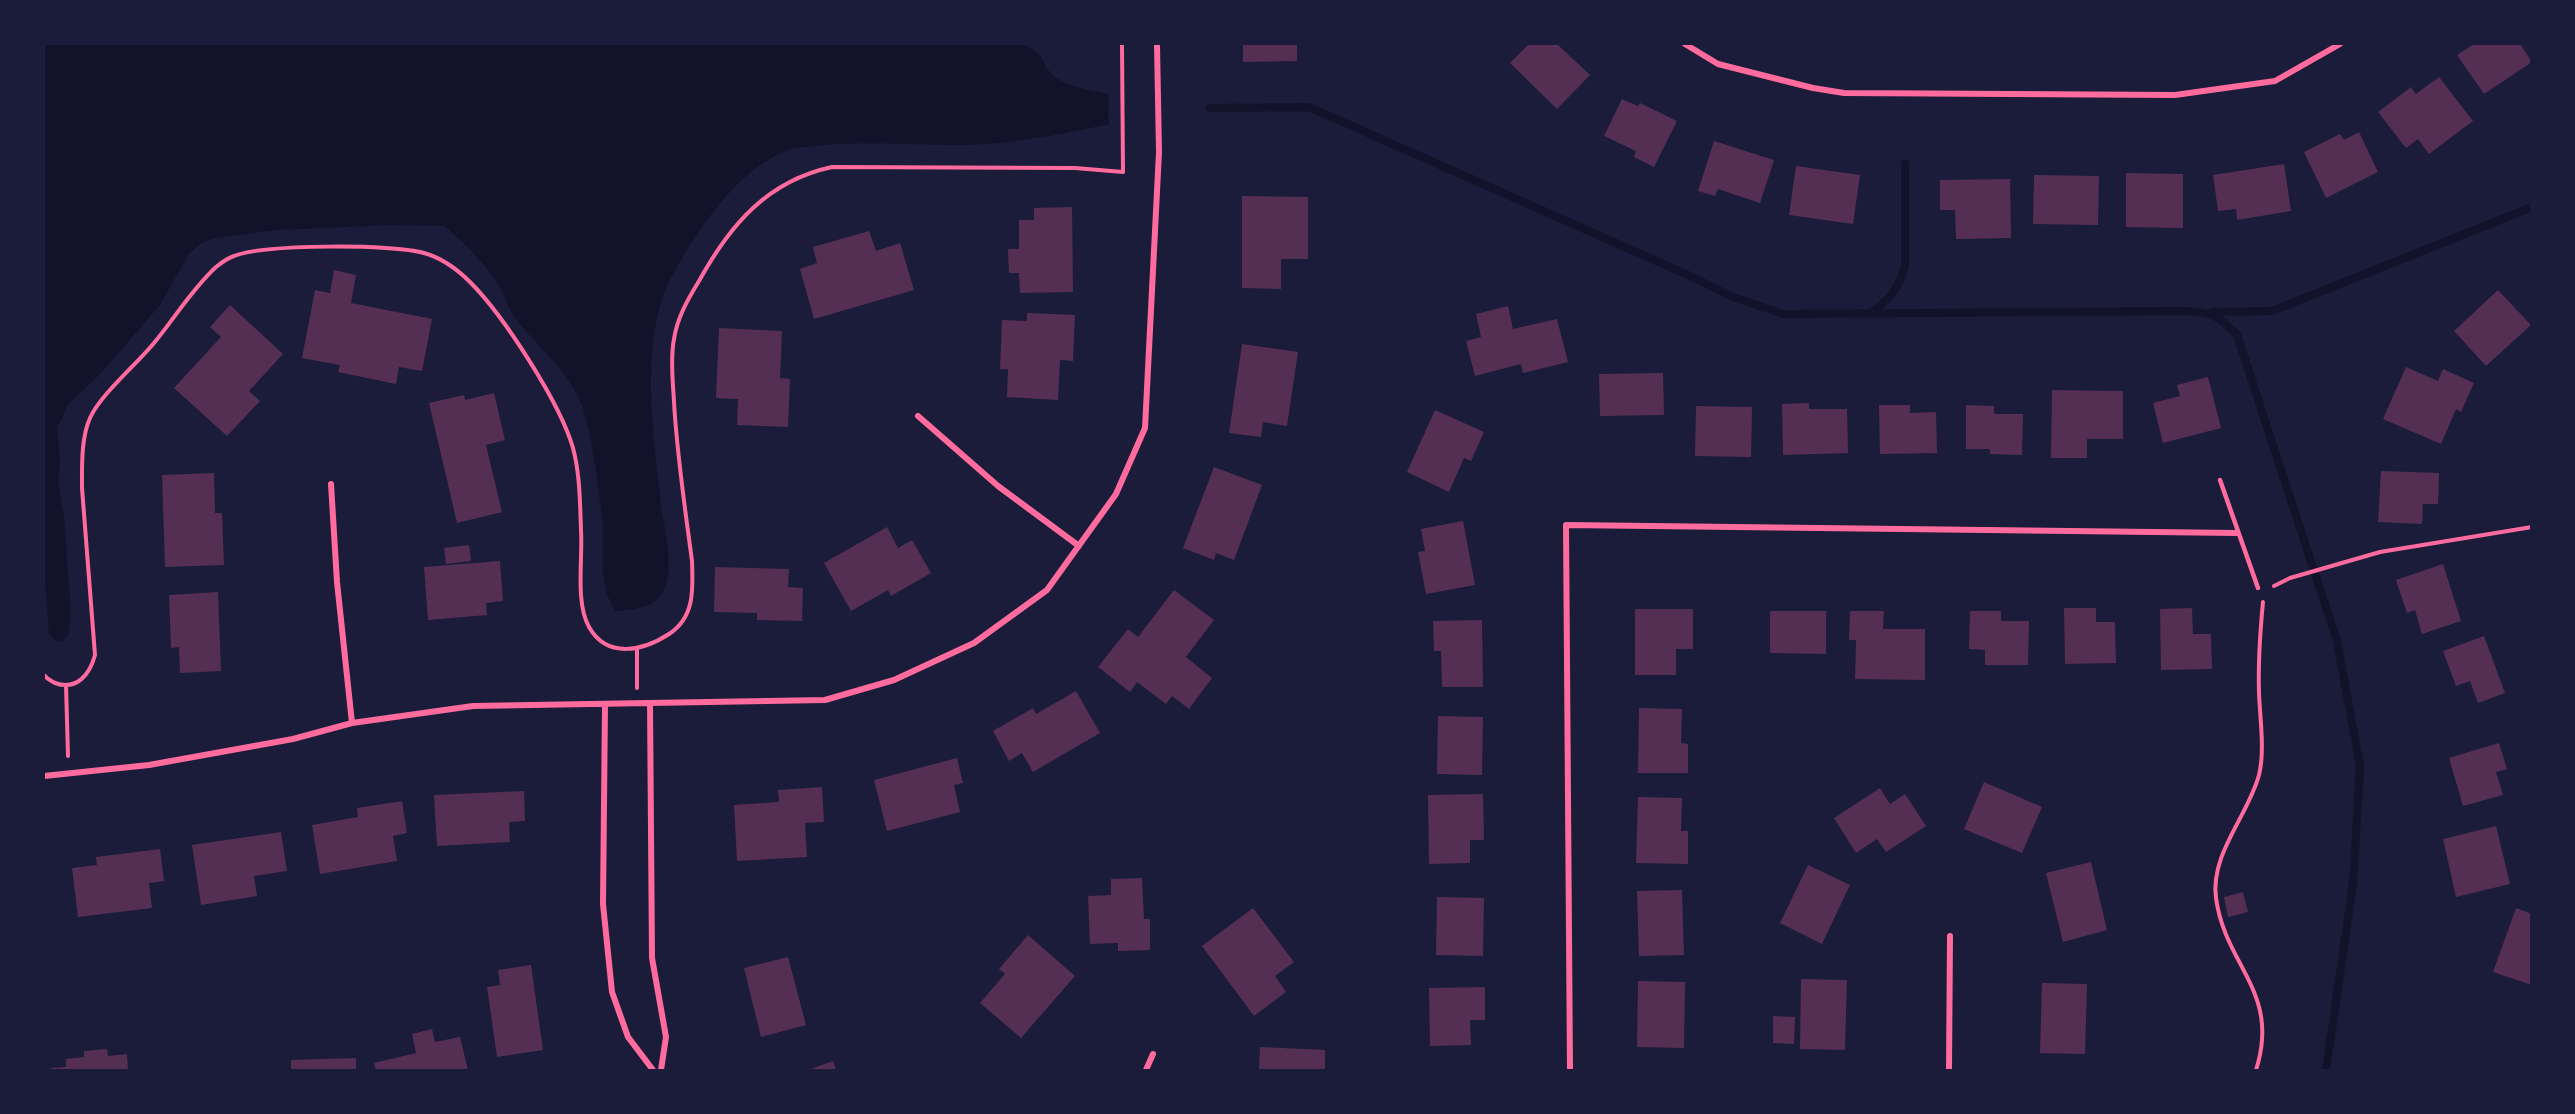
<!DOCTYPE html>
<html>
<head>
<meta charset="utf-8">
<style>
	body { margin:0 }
	#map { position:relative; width:2575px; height:1114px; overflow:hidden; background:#1b1b3a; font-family:"Golos Text",sans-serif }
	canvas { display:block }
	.frame { position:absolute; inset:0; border:45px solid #1b1b3a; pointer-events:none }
</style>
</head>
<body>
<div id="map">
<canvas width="2575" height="1114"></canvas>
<div class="frame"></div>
</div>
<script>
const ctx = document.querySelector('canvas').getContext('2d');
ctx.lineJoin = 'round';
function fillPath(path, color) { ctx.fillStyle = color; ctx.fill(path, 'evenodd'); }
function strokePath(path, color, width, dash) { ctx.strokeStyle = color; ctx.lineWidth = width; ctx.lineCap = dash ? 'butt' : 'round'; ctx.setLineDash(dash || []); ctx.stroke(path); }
const water = new Path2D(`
	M 44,44 L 1024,45 C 1049,55 1038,62 1053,75 C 1066,88 1090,89 1108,94 L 1109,124 C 1063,134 1017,143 970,145 C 918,146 866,140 815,146 C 807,147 796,147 788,150 C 737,169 696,231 671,278 C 638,340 654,442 662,510 C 665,534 674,564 665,587 C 656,609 636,609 616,611 C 596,584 605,549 602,518 C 598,485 594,451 586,419 C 577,377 541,351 516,319 C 508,309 505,294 497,283 C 483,261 465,244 445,226 L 391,225 L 275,230 L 216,238 L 201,243 L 188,255 L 160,305 L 103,371 L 68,405 L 57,428 L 60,457 L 58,482 L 64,517 L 71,614 L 68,636 L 62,642 L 55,640 L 49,634 L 44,571 Z`);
const stream = new Path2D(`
	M 1210,108 L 1309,107 L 1688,275 L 1733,297 L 1783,314 L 2184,311 C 2211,312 2218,315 2237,335 L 2337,641 L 2360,766 L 2353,884 L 2326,1070
	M 1872,312 C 1890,299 1901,286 1905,264 L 1905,164
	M 2213,312 L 2272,311 L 2532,207`);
const building = new Path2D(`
	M 1243,44 L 1297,44 L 1297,61 L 1243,62 Z
	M 1529,44 L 1557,44 L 1590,75 L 1557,109 L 1510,63 Z
	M 2474,44 L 2520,44 L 2532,62 L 2484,94 L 2457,55 Z
	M 2439,77 L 2473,121 L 2429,154 L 2418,139 L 2406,148 L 2378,112 L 2411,87 L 2416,94 Z
	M 1622,99 L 1638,106 L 1640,103 L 1677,121 L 1654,167 L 1634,157 L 1636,151 L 1604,136 Z
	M 2359,132 L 2378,172 L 2326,198 L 2304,152 L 2340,134 L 2344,140 Z
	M 1714,141 L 1774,160 L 1760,203 L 1718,189 L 1715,196 L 1698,191 Z
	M 2284,164 L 2291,211 L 2237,220 L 2236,209 L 2218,211 L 2213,175 Z
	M 1796,166 L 1860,175 L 1853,224 L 1789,215 Z
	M 2126,173 L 2183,174 L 2183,228 L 2126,227 Z
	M 2034,175 L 2099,176 L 2098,225 L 2033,224 Z
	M 2010,179 L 2011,238 L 1956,239 L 1955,210 L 1940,210 L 1940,180 Z
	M 1242,196 L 1308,197 L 1308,259 L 1281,259 L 1281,289 L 1242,288 Z
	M 1072,207 L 1073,292 L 1020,293 L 1019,273 L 1009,273 L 1008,249 L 1019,249 L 1019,220 L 1034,220 L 1034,208 Z
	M 869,231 L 876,251 L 900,243 L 914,290 L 814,319 L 800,269 L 817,263 L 813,247 Z
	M 334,270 L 356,275 L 351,303 L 432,319 L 422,371 L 399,367 L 396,384 L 338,372 L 340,365 L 302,358 L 315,290 L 330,293 Z
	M 2498,290 L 2531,325 L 2486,366 L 2454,331 Z
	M 230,305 L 283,354 L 249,391 L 260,401 L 227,436 L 174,388 L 221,337 L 210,327 Z
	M 1508,306 L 1513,329 L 1557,319 L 1568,362 L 1523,373 L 1521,364 L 1475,376 L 1466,341 L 1481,337 L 1476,314 Z
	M 1027,313 L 1075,315 L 1073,361 L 1060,360 L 1058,400 L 1007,397 L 1008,369 L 1000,369 L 1002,320 L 1027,321 Z
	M 719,328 L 782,331 L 780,378 L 790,379 L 788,427 L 737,425 L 738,399 L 716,398 Z
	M 1242,344 L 1298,352 L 1287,426 L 1263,422 L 1261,437 L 1229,433 Z
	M 2406,367 L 2438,381 L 2443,369 L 2474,383 L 2461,412 L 2456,409 L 2441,444 L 2383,419 Z
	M 1663,373 L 1664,415 L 1600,416 L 1599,374 Z
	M 2208,377 L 2221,428 L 2163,443 L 2153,403 L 2180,396 L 2177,385 Z
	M 2052,390 L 2123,391 L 2123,439 L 2087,439 L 2087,458 L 2051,458 Z
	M 494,393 L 505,440 L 486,445 L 502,512 L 457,523 L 429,403 L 464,395 L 465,400 Z
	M 1809,403 L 1809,409 L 1847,409 L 1848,453 L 1783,455 L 1782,404 Z
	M 1879,405 L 1910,405 L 1910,413 L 1936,412 L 1937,453 L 1880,454 Z
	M 1966,405 L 1994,406 L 1994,414 L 2023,414 L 2022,455 L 1990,454 L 1990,449 L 1966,449 Z
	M 1696,406 L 1752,407 L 1751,457 L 1695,456 Z
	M 1435,410 L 1484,432 L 1471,461 L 1464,458 L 1449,492 L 1407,472 Z
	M 1214,467 L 1262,485 L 1234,560 L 1216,553 L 1214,560 L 1183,548 Z
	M 2381,471 L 2439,473 L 2438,504 L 2423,504 L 2422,524 L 2378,522 Z
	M 214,473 L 215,513 L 222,513 L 224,565 L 165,567 L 162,475 Z
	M 1463,521 L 1475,585 L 1426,594 L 1418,552 L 1425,551 L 1421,529 Z
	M 887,527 L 898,548 L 912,540 L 931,573 L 891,596 L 888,590 L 851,611 L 824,563 Z
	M 469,545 L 471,561 L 446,564 L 444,548 Z
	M 500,561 L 503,601 L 486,603 L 487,615 L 428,620 L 424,567 Z
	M 2443,564 L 2461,621 L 2422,634 L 2415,610 L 2407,613 L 2396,580 Z
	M 715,567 L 789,569 L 788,587 L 803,588 L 802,621 L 757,620 L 757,613 L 714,612 Z
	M 1174,590 L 1214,620 L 1186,657 L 1212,678 L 1189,709 L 1172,696 L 1166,704 L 1137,682 L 1130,692 L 1098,667 L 1128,629 L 1138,637 Z
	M 218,592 L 221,671 L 180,673 L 179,647 L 171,648 L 169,595 Z
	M 2064,608 L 2096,608 L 2096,622 L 2115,622 L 2116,663 L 2065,664 Z
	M 2192,608 L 2193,634 L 2211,634 L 2212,669 L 2161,670 L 2160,609 Z
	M 1635,609 L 1693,609 L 1693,649 L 1676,649 L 1676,675 L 1635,675 Z
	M 1770,611 L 1826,611 L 1826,654 L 1770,653 Z
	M 1850,611 L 1884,611 L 1883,629 L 1925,629 L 1925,680 L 1855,679 L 1856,640 L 1849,640 Z
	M 1970,611 L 2001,611 L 2001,621 L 2029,621 L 2028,665 L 1985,665 L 1985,650 L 1969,649 Z
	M 1482,620 L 1483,687 L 1442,687 L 1441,651 L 1434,651 L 1433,621 Z
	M 2484,636 L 2505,693 L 2478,703 L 2470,681 L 2456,686 L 2443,651 Z
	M 1076,691 L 1100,733 L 1033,772 L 1022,753 L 1009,761 L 993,731 L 1033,708 L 1036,714 Z
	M 1639,708 L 1682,709 L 1681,743 L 1688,744 L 1688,773 L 1638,773 Z
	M 1438,716 L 1483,717 L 1482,775 L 1437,774 Z
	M 2499,743 L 2507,769 L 2496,772 L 2503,795 L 2463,806 L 2449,758 Z
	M 957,758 L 963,783 L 954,785 L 960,812 L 887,831 L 874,780 Z
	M 1984,782 L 2042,807 L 2022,853 L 1964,829 Z
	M 822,787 L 824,822 L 805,823 L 807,857 L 737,861 L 734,805 L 779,802 L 778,790 Z
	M 1880,788 L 1890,804 L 1905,794 L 1926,826 L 1886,852 L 1877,839 L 1856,853 L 1834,818 Z
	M 524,791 L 525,821 L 509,822 L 510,842 L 437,846 L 434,795 Z
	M 1483,794 L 1484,840 L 1470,840 L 1470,863 L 1429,864 L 1428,795 Z
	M 1638,797 L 1682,798 L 1681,831 L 1688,831 L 1688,864 L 1636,863 Z
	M 402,801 L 407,833 L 393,836 L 397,861 L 320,874 L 312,825 L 358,817 L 357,808 Z
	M 2496,826 L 2510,884 L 2456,897 L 2443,839 Z
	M 281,832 L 287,871 L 254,876 L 257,896 L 201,905 L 192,845 Z
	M 160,849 L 164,881 L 149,883 L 152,908 L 78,917 L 72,868 L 97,865 L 96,857 Z
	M 2091,862 L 2107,930 L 2063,942 L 2046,873 Z
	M 1808,865 L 1850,885 L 1822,944 L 1780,923 Z
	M 1142,878 L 1144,919 L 1150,919 L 1150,950 L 1118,951 L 1118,943 L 1090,944 L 1088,896 L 1111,895 L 1111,879 Z
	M 1682,890 L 1684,955 L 1639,956 L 1637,891 Z
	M 2243,892 L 2248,912 L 2228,917 L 2224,897 Z
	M 1437,897 L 1484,898 L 1483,956 L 1436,955 Z
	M 1253,908 L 1294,962 L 1275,976 L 1286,992 L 1254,1016 L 1202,946 Z
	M 2516,908 L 2532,914 L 2532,985 L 2493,972 Z
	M 1028,935 L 1075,976 L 1021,1038 L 980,1003 L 1005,974 L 999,969 Z
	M 788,957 L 806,1025 L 761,1037 L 744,968 Z
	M 531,965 L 543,1050 L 497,1057 L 487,987 L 500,985 L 498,970 Z
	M 1801,979 L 1847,980 L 1845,1050 L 1800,1049 Z
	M 1638,981 L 1685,982 L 1684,1048 L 1637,1047 Z
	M 2042,983 L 2087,984 L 2085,1054 L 2040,1053 Z
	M 1485,987 L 1485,1020 L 1470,1020 L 1471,1045 L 1430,1046 L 1429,988 Z
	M 1773,1016 L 1795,1017 L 1794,1044 L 1773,1043 Z
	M 432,1029 L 435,1042 L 460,1037 L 468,1070 L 376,1070 L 374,1063 L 416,1053 L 412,1034 Z
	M 1260,1047 L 1325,1050 L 1325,1070 L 1259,1070 Z
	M 107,1049 L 108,1056 L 127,1054 L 128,1070 L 51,1070 L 51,1068 L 66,1067 L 66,1059 L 84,1057 L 84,1051 Z
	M 356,1058 L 356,1070 L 291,1070 L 291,1060 Z
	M 833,1061 L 836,1070 L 808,1070 Z`);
const path = new Path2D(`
	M 2274,586 L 2290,578 L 2380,552 L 2532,527
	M 44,675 C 47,679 50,680 55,683 C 77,691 90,674 95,655 L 82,488 C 82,466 81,438 90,418 C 101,394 136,365 154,343 C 174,319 192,289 216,267 C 221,263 228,258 234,256 C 264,244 393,244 424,253 C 442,258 457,269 470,282 C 504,316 560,403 573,448 C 580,474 580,503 581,530 C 583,558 575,602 589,627 C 607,659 643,651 669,634 C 695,617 693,589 692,561 C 685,508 677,456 674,402 C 673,382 670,359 674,339 C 677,318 688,299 699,281 C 730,225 767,181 832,167 L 1075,168 L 1123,172 L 1122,44
	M 66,685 L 68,756
	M 637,688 L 637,649
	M 2256,1070 C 2281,992 2225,966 2216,898 C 2210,854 2248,816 2259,775 C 2265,750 2260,719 2259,693 C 2258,662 2260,633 2263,602`);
const service = new Path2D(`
	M 2220,480 L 2258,588`);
const minor = new Path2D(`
	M 1685,44 L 1718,64 L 1813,88 L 1844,93 L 2175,95 L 2275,81 L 2340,44
	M 918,416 L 998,486 L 1079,546
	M 331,484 L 337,582 L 352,723
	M 650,703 L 652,958 L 666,1037 L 661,1070
	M 605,705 L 603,904 L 612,992 L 628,1037 L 653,1070
	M 44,776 L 149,765 L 293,739 L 352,723 L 473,706 L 825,700 L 894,680 L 974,643 L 1047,590 L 1116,494 L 1145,428 L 1159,152 L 1157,44
	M 1146,1070 L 1153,1054
	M 1570,1070 L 1566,525 L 2237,533
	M 1949,1070 L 1950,936`);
fillPath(water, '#12122b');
strokePath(stream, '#12122b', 8);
fillPath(building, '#542f53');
strokePath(path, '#ff6b9d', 4);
strokePath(service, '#ff6b9d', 4.5);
strokePath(minor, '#ff6b9d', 6);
</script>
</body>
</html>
